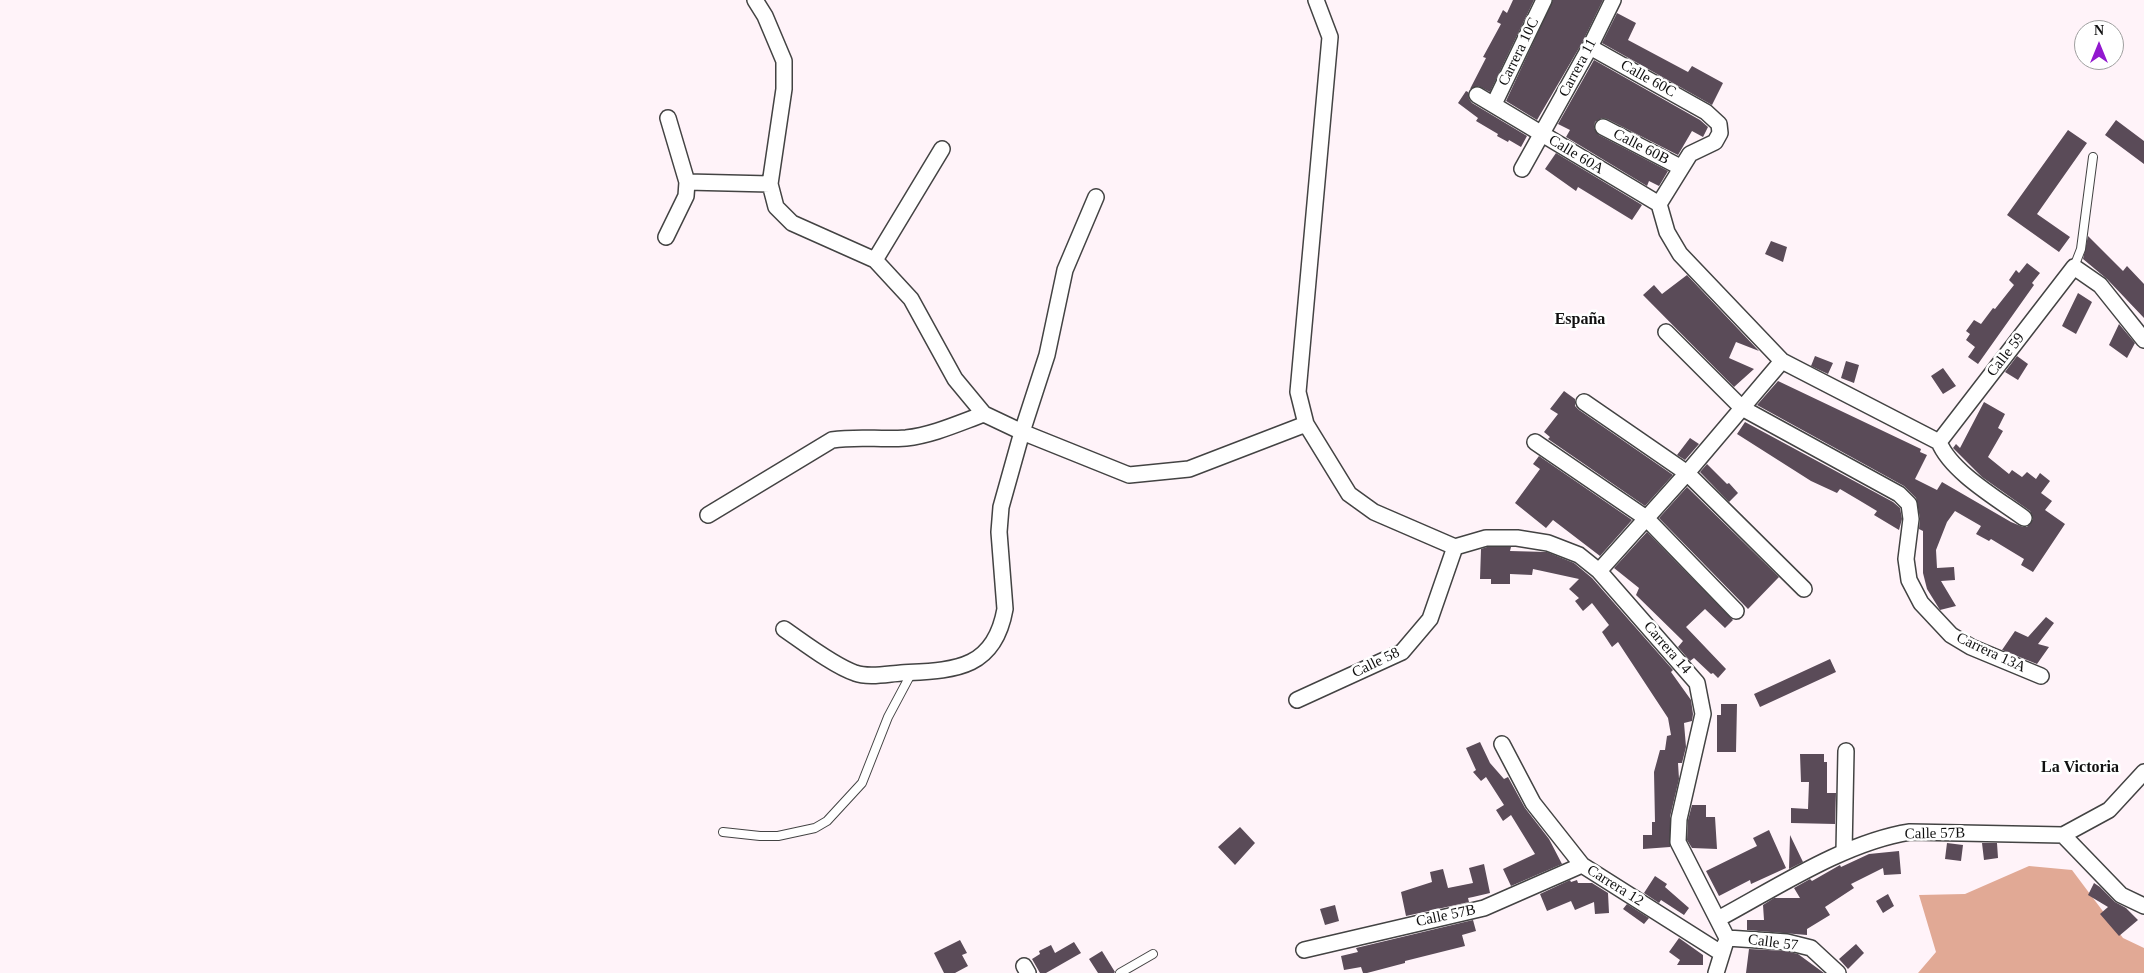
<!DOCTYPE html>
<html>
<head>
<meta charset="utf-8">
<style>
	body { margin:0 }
	#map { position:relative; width:2144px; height:973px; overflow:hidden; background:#fff3f9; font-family:"Times New Roman",serif }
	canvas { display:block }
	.north { position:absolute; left:2074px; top:20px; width:50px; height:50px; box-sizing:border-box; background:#fff; border:1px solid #9f9f9f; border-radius:50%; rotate:0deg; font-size:14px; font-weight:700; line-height:20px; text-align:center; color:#101010 }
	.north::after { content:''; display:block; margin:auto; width:18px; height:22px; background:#9218cf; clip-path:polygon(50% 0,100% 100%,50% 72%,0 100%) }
</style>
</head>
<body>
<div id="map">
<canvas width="2144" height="973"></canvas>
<div class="north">N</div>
</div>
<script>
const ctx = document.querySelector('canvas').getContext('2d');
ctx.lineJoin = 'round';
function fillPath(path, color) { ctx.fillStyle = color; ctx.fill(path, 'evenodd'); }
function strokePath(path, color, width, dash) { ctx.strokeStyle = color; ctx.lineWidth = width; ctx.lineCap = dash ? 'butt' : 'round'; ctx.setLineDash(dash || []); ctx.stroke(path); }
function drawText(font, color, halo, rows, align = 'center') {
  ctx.font = font + ' "Times New Roman",serif'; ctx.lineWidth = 5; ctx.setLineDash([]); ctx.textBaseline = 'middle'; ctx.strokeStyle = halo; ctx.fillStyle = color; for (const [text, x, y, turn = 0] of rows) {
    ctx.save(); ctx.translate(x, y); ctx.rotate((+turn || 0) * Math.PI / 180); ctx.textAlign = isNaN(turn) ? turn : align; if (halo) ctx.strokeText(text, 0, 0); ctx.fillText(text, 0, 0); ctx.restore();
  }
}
const forest = new Path2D(`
	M 2029,866 L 2072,870 L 2123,938 L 2144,948 L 2144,973 L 1918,973 L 1936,952 L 1919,895 L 1965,894 Z`);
const building = new Path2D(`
	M 1513,0 L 1534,0 L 1490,92 L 1478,86 L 1470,89 L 1486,58 L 1483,57 L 1501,24 L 1497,22 L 1503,10 L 1507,13 Z
	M 1553,0 L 1603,0 L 1582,43 L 1537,120 L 1506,101 Z
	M 1617,13 L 1636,23 L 1628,40 L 1688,72 L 1692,66 L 1723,83 L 1712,105 L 1602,43 Z
	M 1594,60 L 1700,120 L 1708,127 L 1703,137 L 1692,131 L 1678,155 L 1607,119 L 1602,118 L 1595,122 L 1594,128 L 1599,135 L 1668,171 L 1659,186 L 1649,181 L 1647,186 L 1566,137 L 1570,130 L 1558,124 Z
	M 1466,91 L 1468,92 L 1469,99 L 1472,103 L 1527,136 L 1521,147 L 1509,140 L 1508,142 L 1497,136 L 1498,134 L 1476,121 L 1478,118 L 1458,103 Z
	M 2116,120 L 2144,141 L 2144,164 L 2105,135 Z
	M 2068,130 L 2087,143 L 2037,214 L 2070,237 L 2059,252 L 2007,215 Z
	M 1556,153 L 1642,205 L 1632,220 L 1578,187 L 1576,191 L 1545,169 Z
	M 2088,236 L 2123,271 L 2127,266 L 2144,284 L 2144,318 L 2107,279 L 2083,259 Z
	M 1771,241 L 1787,247 L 1783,262 L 1765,254 Z
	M 2027,263 L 2040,273 L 2032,283 L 2034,285 L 1978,364 L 1968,357 L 1975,347 L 1966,340 L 1970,334 L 1966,331 L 1974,320 L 1981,324 L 1993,308 L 1995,309 L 2014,285 L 2009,280 L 2016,270 L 2019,273 Z
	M 1687,275 L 1759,351 L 1736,342 L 1729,358 L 1754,369 L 1734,387 L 1643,295 L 1654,285 L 1662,294 Z
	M 2078,293 L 2092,302 L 2076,334 L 2062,326 Z
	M 2119,324 L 2135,343 L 2127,358 L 2109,345 Z
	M 1815,356 L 1833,363 L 1828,374 L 1811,366 Z
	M 2017,356 L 2028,364 L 2018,380 L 2005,372 Z
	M 1846,361 L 1859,365 L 1854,383 L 1841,378 Z
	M 1943,368 L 1956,386 L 1943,394 L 1931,376 Z
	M 1778,381 L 1921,449 L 1920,452 L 1927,455 L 1915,479 L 1937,490 L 1942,482 L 2011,522 L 2023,527 L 2027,527 L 2033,519 L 2030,511 L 1982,477 L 1953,448 L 1956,444 L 1960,448 L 1984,402 L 2005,414 L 1998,428 L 2003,431 L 1988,457 L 2009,474 L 2012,470 L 2022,477 L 2027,472 L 2036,479 L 2040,473 L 2050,481 L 2041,493 L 2052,501 L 2045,510 L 2065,524 L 2033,572 L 2021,565 L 2024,559 L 1991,539 L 1989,541 L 1976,534 L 1981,526 L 1955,511 L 1947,522 L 1936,550 L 1937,568 L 1954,567 L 1955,580 L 1941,581 L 1956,606 L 1940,610 L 1927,589 L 1923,573 L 1923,531 L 1919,529 L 1920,518 L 1916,498 L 1904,486 L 1757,405 Z
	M 1564,391 L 1575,399 L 1575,406 L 1579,410 L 1673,475 L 1645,506 L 1548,439 L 1550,437 L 1544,432 L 1558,414 L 1550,409 Z
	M 1745,422 L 1893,502 L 1900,508 L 1902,519 L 1899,530 L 1874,515 L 1877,511 L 1857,499 L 1840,489 L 1837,493 L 1811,481 L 1737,434 Z
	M 1690,438 L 1699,444 L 1685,460 L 1677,455 Z
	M 1539,456 L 1632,520 L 1600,556 L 1553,520 L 1546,528 L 1515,503 L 1540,469 L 1533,464 Z
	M 1707,464 L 1727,484 L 1729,483 L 1738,493 L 1729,502 L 1700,472 Z
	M 1687,487 L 1779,577 L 1748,609 L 1659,518 Z
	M 1647,532 L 1733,620 L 1725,628 L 1705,609 L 1686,627 L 1726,669 L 1718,678 L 1713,673 L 1711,674 L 1694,658 L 1690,661 L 1678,647 L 1683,641 L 1636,595 L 1639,588 L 1614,568 Z
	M 1487,547 L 1511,547 L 1510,551 L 1547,552 L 1574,563 L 1592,578 L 1673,670 L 1671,672 L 1691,700 L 1693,714 L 1692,721 L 1684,723 L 1686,747 L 1682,763 L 1678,763 L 1679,779 L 1670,817 L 1670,847 L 1643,849 L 1643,835 L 1652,835 L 1652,822 L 1655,822 L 1654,772 L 1660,750 L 1665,750 L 1667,736 L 1671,735 L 1668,718 L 1618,642 L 1612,647 L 1602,632 L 1609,625 L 1592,603 L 1583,611 L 1575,601 L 1579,598 L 1569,589 L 1579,579 L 1533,569 L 1532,575 L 1510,574 L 1510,584 L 1491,584 L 1491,579 L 1480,579 L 1481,549 Z
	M 2046,617 L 2054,623 L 2038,644 L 2049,647 L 2037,664 L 2002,650 L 2015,631 L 2028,637 Z
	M 1830,659 L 1836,672 L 1760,707 L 1754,694 Z
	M 1721,704 L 1737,704 L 1736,752 L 1717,752 L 1717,715 L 1721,715 Z
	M 1480,742 L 1490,763 L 1504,779 L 1508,777 L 1525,808 L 1549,839 L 1562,864 L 1511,886 L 1503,869 L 1535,854 L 1511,815 L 1503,821 L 1496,810 L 1504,805 L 1486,777 L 1481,781 L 1473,772 L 1476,770 L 1466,748 Z
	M 1800,754 L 1824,754 L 1824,762 L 1827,762 L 1827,793 L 1836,793 L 1835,824 L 1791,823 L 1791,808 L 1808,809 L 1809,782 L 1801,782 Z
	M 1692,805 L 1706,805 L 1706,817 L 1715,817 L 1717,849 L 1692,848 L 1687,840 L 1688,820 Z
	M 1240,827 L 1255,843 L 1235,865 L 1218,847 Z
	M 1769,830 L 1786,868 L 1751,884 L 1750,880 L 1719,896 L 1706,871 L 1757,846 L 1753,838 Z
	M 1790,835 L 1803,862 L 1789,869 Z
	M 1947,843 L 1963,845 L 1961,861 L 1945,859 Z
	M 1982,843 L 1997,843 L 1998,858 L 1984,860 Z
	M 1899,851 L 1901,874 L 1884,875 L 1883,868 L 1851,884 L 1854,888 L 1825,907 L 1830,915 L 1807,929 L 1807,935 L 1747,930 L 1747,920 L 1764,920 L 1763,905 L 1774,898 L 1800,898 L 1794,888 L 1810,879 L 1812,881 L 1840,865 L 1841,867 L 1869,854 Z
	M 1484,864 L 1490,893 L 1473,897 L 1468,898 L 1469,902 L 1406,916 L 1401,892 L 1432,882 L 1430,872 L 1443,869 L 1448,888 L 1473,883 L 1469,868 Z
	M 1655,876 L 1667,884 L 1665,887 L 1689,908 L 1684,915 L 1661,900 L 1659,903 L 1644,893 Z
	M 1570,880 L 1571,882 L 1577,880 L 1578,883 L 1592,883 L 1608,893 L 1609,913 L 1595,914 L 1594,902 L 1575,910 L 1571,901 L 1547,911 L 1540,894 Z
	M 2094,883 L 2100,887 L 2115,902 L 2126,908 L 2138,920 L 2119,936 L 2100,914 L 2108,907 L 2088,895 Z
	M 1888,894 L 1894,906 L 1883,913 L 1876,901 Z
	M 1627,904 L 1649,918 L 1644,924 L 1623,909 Z
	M 1335,905 L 1339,921 L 1325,925 L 1320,909 Z
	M 1473,920 L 1476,931 L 1462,935 L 1465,946 L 1405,961 L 1405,963 L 1367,973 L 1363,973 L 1361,967 L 1344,970 L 1341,956 L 1358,952 L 1356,948 Z
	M 1679,938 L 1703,955 L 1703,965 L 1677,965 L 1680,960 L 1669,952 Z
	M 960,940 L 967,953 L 962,955 L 968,966 L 955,973 L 944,973 L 934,953 Z
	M 1074,942 L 1081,953 L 1046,973 L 1040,973 L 1032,959 L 1040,954 L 1039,951 L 1051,945 L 1055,953 Z
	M 1856,944 L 1864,953 L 1848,969 L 1839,959 Z
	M 1749,949 L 1786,951 L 1798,954 L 1824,973 L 1746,973 Z
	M 1102,951 L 1115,972 L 1114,973 L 1098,973 L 1089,959 Z`);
const lane = new Path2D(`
	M 2074,267 L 2081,249 L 2093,157
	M 723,832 L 760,836 L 778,836 L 815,828 L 827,821 L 862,783 L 888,717 L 912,672
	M 1120,973 L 1153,954`);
const street = new Path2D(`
	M 755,0 L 765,16 L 784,61 L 784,89 L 770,184 L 776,207 L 792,223 L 875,260 L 911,299 L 955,379 L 984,414 L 1022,432 L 1129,475 L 1189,469 L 1306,424
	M 1316,0 L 1330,37 L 1298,392 L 1306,424 L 1349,494 L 1374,512 L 1455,547
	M 1590,47 L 1706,112 L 1719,124 L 1720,133 L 1715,142 L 1690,154 L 1659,204
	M 1477,95 L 1659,204
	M 1494,104 L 1544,0
	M 1603,127 L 1680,167
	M 1522,169 L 1590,47 L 1613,0
	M 687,182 L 770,184
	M 1659,204 L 1667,232 L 1680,254 L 1782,361 L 1939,442
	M 666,237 L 686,196 L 687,182 L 668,118
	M 875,260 L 942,149
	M 1666,332 L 1742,408 L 1899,494 L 1909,504 L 1911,519 L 1906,559 L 1909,580 L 1921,603 L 1951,635 L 1971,647 L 2041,676
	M 1584,402 L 1687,473 L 1804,589
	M 1535,442 L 1646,518 L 1736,611
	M 1939,442 L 2074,267 L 2100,285 L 2144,340
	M 1939,442 C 1951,472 1998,499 2024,518
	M 708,515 L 832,440 C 857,436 881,440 906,438 C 933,435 959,423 984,414
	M 1455,547 L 1486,538 L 1517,538 L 1548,543 L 1579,555 L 1599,571 L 1697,683 L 1703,714 L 1679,819 L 1678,842 L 1727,938
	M 1599,571 L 1687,473 L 1782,361
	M 784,629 C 803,642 834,666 855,673 C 868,678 887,674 901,673 C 953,670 994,671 1005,609 L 999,532 L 1001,507 L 1022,432 L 1047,355 L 1065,270 L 1096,197
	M 1297,700 L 1402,652 L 1430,619 L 1455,547
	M 1502,744 L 1533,803 L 1582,865 L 1721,953
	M 2063,835 L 2109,810 L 2144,772
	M 1844,852 L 1846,751
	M 1718,919 C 1776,888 1845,842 1910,832 L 2063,835 L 2121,895 L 2144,906
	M 1727,938 L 1787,942 L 1811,948 L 1838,973
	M 1304,950 L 1484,908 L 1582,865
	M 1024,966 L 1028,973
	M 1716,973 L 1725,944`);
const streetNames = [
	["Carrera 10C",1519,52,-64],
	["Carrera 11",1578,68,-62],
	["Calle 60C",1648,79,29],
	["Calle 60B",1641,147,27],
	["Calle 60A",1576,155,31],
	["Calle 59",2006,355,-52],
	["Carrera 14",1667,648,49],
	["Carrera 13A",1991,653,25],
	["Calle 58",1376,663,-26],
	["Calle 57B",1935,834,-1],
	["Carrera 12",1615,886,32],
	["Calle 57B",1446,916,-12],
	["Calle 57",1773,943,7]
];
const neighbourhoodNames = [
	["España",1580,320],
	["La Victoria",2080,768]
];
fillPath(forest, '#e1a995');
fillPath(building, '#5a4b58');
strokePath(lane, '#434343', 10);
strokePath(street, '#434343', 18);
strokePath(lane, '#fff', 8);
strokePath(street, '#fff', 15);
drawText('15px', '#101010', '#fff', streetNames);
drawText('bold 16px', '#101010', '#fff', neighbourhoodNames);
</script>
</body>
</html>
